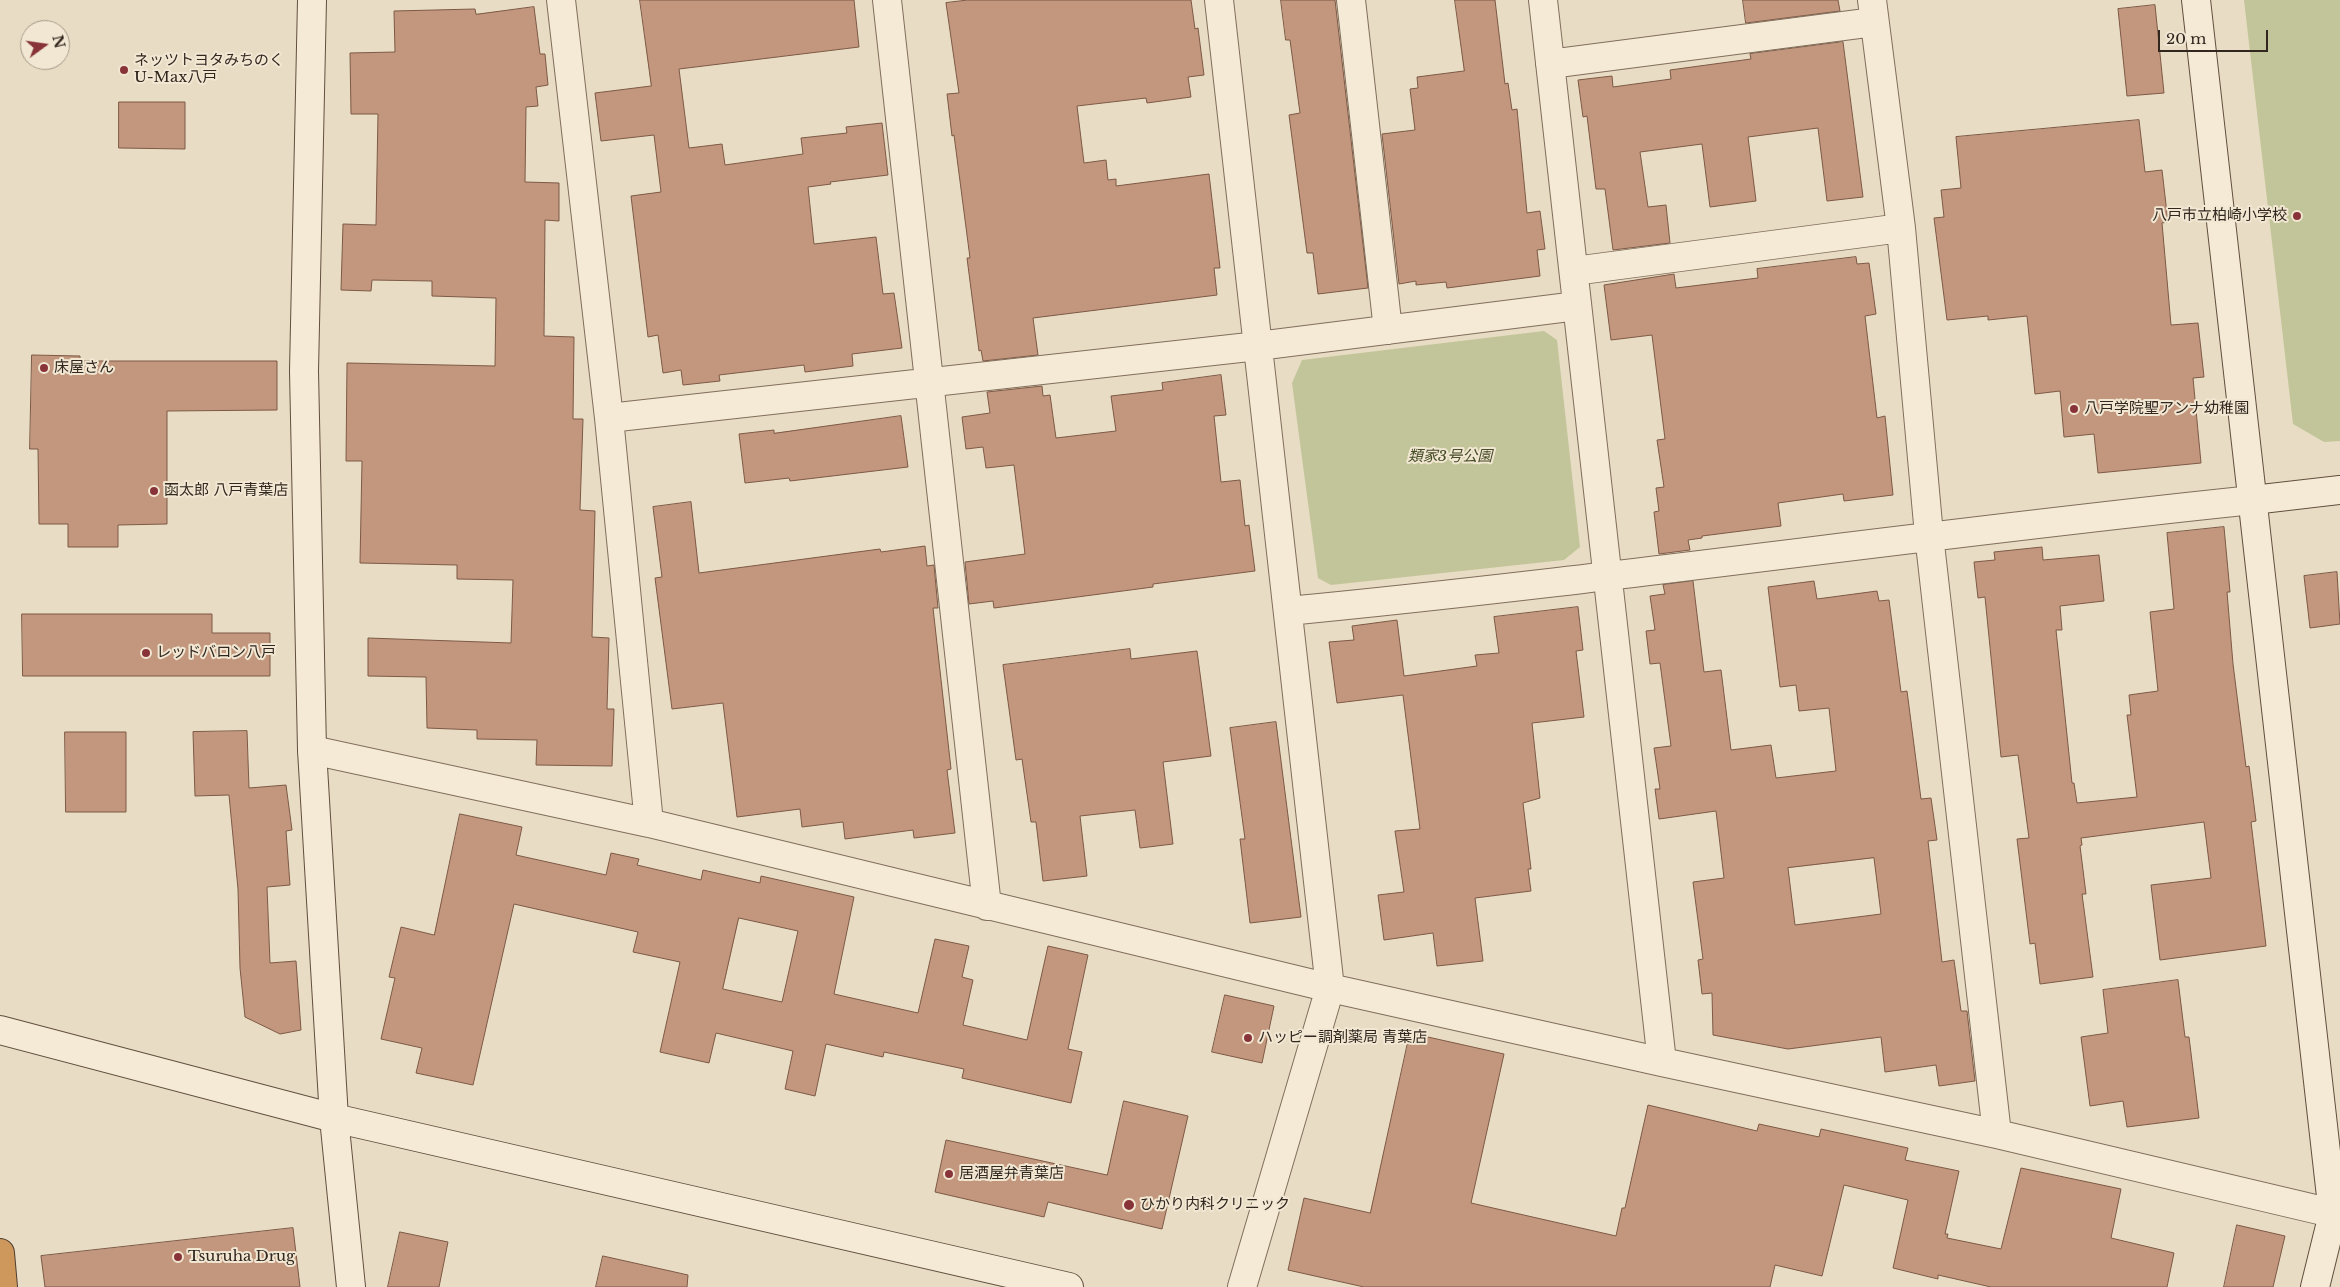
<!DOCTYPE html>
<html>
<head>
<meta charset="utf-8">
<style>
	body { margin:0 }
	#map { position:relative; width:2340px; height:1287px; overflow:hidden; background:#e8dcc4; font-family:"Libre Baskerville",serif }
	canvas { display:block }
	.north { position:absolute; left:20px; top:20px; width:50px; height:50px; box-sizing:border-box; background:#f1e7d2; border:1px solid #a59a8a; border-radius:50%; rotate:76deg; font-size:14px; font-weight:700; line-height:20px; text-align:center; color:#32271f }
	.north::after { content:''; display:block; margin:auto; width:18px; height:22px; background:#883338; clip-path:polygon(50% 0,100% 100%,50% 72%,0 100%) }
	.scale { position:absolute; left:2158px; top:30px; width:110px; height:22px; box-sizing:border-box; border:2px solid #32271f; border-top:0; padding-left:6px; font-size:15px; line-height:18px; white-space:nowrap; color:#32271f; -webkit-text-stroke:4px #f1e7d2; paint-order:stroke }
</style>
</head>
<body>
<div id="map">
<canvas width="2340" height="1287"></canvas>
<div class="north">N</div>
<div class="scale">20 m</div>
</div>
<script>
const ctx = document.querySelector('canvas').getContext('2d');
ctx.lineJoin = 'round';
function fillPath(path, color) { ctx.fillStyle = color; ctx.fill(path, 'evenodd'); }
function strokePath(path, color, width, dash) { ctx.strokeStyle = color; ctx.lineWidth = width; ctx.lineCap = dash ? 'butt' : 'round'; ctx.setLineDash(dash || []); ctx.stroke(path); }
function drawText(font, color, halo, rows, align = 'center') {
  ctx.font = font + ' "Libre Baskerville","Noto Sans JP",serif'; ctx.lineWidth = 4; ctx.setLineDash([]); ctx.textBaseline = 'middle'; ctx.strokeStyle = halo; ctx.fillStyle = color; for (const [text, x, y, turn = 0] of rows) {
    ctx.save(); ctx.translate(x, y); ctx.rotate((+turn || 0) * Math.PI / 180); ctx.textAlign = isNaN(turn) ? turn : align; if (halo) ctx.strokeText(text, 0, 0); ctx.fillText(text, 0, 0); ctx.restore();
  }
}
const green = new Path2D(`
	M 2244,0 L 2340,0 L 2340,441 L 2324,442 L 2293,424 Z
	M 1544,331 L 1557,340 L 1580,547 L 1564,560 L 1331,585 L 1318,578 L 1292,383 L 1302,360 Z`);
const building = new Path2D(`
	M 640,0 L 854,0 L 859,47 L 679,69 L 689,148 L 722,144 L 725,165 L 803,154 L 801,138 L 847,133 L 846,127 L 882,123 L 888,175 L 830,182 L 831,184 L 808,187 L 814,244 L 876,237 L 883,294 L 894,293 L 902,348 L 852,354 L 853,366 L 805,372 L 804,365 L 719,375 L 720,381 L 683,385 L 681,370 L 663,373 L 658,335 L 648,337 L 631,196 L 661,192 L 654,135 L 601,141 L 595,93 L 651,86 Z
	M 968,0 L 1191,0 L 1195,29 L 1198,28 L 1204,75 L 1188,77 L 1191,97 L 1147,103 L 1146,98 L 1077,106 L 1084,163 L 1106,160 L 1108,180 L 1116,179 L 1116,186 L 1209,174 L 1220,268 L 1214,268 L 1217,295 L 1033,318 L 1038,355 L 983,361 L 981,350 L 979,351 L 967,258 L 970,258 L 954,135 L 952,136 L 947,94 L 959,93 L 946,3 Z
	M 1281,0 L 1335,0 L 1368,288 L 1318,294 L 1313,253 L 1307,253 L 1289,115 L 1300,113 L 1290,40 L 1286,40 Z
	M 1455,0 L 1495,0 L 1505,84 L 1508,83 L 1512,110 L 1517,109 L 1527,213 L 1540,211 L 1545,249 L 1537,250 L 1540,276 L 1447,288 L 1446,282 L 1416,285 L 1416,281 L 1399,284 L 1382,134 L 1415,130 L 1410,89 L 1418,88 L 1417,77 L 1464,71 Z
	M 1743,0 L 1838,0 L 1840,11 L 1746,23 Z
	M 2155,5 L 2164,93 L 2127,96 L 2118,9 Z
	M 534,7 L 540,54 L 545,54 L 548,85 L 536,87 L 538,106 L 526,107 L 525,182 L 559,183 L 559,221 L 545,220 L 544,336 L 574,337 L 573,419 L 583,419 L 580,510 L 595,511 L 592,637 L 609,638 L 607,709 L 614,709 L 612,766 L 536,765 L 537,740 L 477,739 L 477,730 L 427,728 L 426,677 L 368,676 L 368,638 L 511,643 L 513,580 L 457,579 L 457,565 L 360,563 L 362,461 L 346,461 L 347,363 L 495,366 L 496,298 L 432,296 L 432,281 L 372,280 L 371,291 L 341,290 L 343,224 L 376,225 L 378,114 L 351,114 L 350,53 L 395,52 L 394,11 L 475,9 L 476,14 Z
	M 1843,42 L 1863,197 L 1827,201 L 1818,128 L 1748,137 L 1756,201 L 1710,207 L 1702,144 L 1640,152 L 1648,207 L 1666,205 L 1670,243 L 1613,250 L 1605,189 L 1596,189 L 1587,116 L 1583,117 L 1578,80 L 1612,76 L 1613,87 L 1671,79 L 1670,70 L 1751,59 L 1750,54 Z
	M 119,102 L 185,102 L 185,149 L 119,148 Z
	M 2139,120 L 2145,172 L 2162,170 L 2168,222 L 2162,223 L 2171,325 L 2198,323 L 2204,377 L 2193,378 L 2201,463 L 2098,473 L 2094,434 L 2064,437 L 2060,391 L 2035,394 L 2027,316 L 1988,320 L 1988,316 L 1947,320 L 1934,218 L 1944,217 L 1941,190 L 1961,188 L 1956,137 Z
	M 1856,257 L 1857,264 L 1869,263 L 1876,314 L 1865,316 L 1877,418 L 1885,416 L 1893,495 L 1844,501 L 1843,494 L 1778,503 L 1781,526 L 1702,536 L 1702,538 L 1688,540 L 1690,550 L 1659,554 L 1654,512 L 1659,511 L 1656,488 L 1664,487 L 1657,440 L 1665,439 L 1652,335 L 1611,340 L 1604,285 L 1674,274 L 1676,288 L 1758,278 L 1757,269 Z
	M 32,355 L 80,356 L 80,361 L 277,361 L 277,410 L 167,411 L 167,524 L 118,525 L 118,547 L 68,547 L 68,524 L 39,524 L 38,449 L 30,449 Z
	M 1221,375 L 1226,415 L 1214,416 L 1221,482 L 1240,480 L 1245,526 L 1249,525 L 1255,571 L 1153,584 L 1153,587 L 994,608 L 993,601 L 969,604 L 965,562 L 1025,554 L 1014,465 L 986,468 L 983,447 L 966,449 L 962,417 L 990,413 L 987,392 L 1042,386 L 1043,396 L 1050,395 L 1056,438 L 1116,431 L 1111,396 L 1163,390 L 1162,383 Z
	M 901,416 L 908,467 L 790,481 L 789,478 L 745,483 L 739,434 L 774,430 L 774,433 Z
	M 691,502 L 699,573 L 880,549 L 881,552 L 925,546 L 927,566 L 934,565 L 938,608 L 933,608 L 951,769 L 947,770 L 955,833 L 914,838 L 913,830 L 845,839 L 843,822 L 802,827 L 800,809 L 737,817 L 723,703 L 672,709 L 655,578 L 662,577 L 653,507 Z
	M 2224,527 L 2230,592 L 2227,592 L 2233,664 L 2246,767 L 2249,766 L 2256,821 L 2251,822 L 2266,946 L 2160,960 L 2151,885 L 2211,878 L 2204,822 L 2081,838 L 2082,845 L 2080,846 L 2086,894 L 2082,894 L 2093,977 L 2040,984 L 2035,943 L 2030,944 L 2017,839 L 2029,838 L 2018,755 L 2001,757 L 1985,597 L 1978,598 L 1974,562 L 1995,560 L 1994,552 L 2042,547 L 2043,560 L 2099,555 L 2104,601 L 2060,606 L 2062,630 L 2056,630 L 2072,783 L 2074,783 L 2077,803 L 2137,797 L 2127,715 L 2131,715 L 2129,695 L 2158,691 L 2150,612 L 2174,609 L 2167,533 Z
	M 2337,572 L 2340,624 L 2310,628 L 2304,576 Z
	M 1693,581 L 1704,672 L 1721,670 L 1731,750 L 1771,745 L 1776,778 L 1836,771 L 1829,708 L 1799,711 L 1796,685 L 1780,687 L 1768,587 L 1814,581 L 1817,599 L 1877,591 L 1879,601 L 1889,600 L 1901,692 L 1907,691 L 1921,799 L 1931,798 L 1937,840 L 1928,841 L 1942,962 L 1954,960 L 1961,1011 L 1967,1011 L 1975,1081 L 1939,1086 L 1936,1065 L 1885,1072 L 1881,1037 L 1788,1049 L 1713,1035 L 1712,993 L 1702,994 L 1698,960 L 1703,959 L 1693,882 L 1724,878 L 1716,811 L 1659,819 L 1655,789 L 1660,789 L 1654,748 L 1671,746 L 1660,663 L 1650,664 L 1646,631 L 1655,630 L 1650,596 L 1665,594 L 1663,585 ZM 1874,858 L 1881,914 L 1795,925 L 1788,868 Z
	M 1578,607 L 1583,650 L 1576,651 L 1584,717 L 1532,723 L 1540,798 L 1523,803 L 1531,869 L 1528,869 L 1531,891 L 1475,898 L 1483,961 L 1437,966 L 1433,933 L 1384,940 L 1378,895 L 1404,892 L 1395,831 L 1420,829 L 1403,695 L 1337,703 L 1329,642 L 1354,640 L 1352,626 L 1397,620 L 1404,676 L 1477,666 L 1475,655 L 1499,653 L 1494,617 Z
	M 22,614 L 212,614 L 212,633 L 270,633 L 270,676 L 23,676 Z
	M 1130,649 L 1131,659 L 1197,651 L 1211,756 L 1163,762 L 1173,844 L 1140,848 L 1135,810 L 1080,816 L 1087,876 L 1043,881 L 1036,822 L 1031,822 L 1022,759 L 1016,760 L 1003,665 Z
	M 1276,722 L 1301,917 L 1250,923 L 1240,839 L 1245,839 L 1230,728 Z
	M 247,731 L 249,788 L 286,785 L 292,830 L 286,831 L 290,885 L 267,887 L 270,963 L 296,961 L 301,1030 L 280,1034 L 245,1017 L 240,968 L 238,889 L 229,795 L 195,796 L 193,732 Z
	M 65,732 L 126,732 L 126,812 L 66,812 Z
	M 460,814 L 522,827 L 516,855 L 606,875 L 611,853 L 639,859 L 637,865 L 701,880 L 703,870 L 760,883 L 761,876 L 854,897 L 834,994 L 918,1013 L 935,939 L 969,946 L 962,977 L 973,980 L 963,1025 L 1027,1040 L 1048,946 L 1088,955 L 1068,1049 L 1082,1052 L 1071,1103 L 962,1078 L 964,1069 L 884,1052 L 883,1057 L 826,1044 L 815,1096 L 785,1089 L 793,1051 L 716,1033 L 709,1063 L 660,1052 L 680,962 L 633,952 L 638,932 L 514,904 L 473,1085 L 416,1073 L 422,1048 L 381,1039 L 395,978 L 389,977 L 401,927 L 434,935 ZM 739,918 L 798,931 L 782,1002 L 723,989 Z
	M 2178,980 L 2185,1037 L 2189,1037 L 2199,1118 L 2127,1127 L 2123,1101 L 2090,1106 L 2081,1037 L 2108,1033 L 2103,990 Z
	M 1225,995 L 1274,1006 L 1262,1063 L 1212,1052 Z
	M 1410,1033 L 1504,1054 L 1471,1203 L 1616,1236 L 1622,1208 L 1625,1208 L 1648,1105 L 1757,1131 L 1759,1124 L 1819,1137 L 1821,1129 L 1908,1148 L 1905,1160 L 1959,1171 L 1945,1234 L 1948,1234 L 1947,1238 L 2001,1249 L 2021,1168 L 2121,1189 L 2111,1238 L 2174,1253 L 2167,1287 L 1991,1287 L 1938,1275 L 1938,1279 L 1893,1268 L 1908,1200 L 1844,1185 L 1822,1276 L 1775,1265 L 1770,1287 L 1364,1287 L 1288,1270 L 1304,1198 L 1370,1213 Z
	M 1124,1101 L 1188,1116 L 1162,1229 L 1048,1202 L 1044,1217 L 935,1192 L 946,1140 L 1107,1175 Z
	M 2237,1225 L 2285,1236 L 2273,1287 L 2224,1287 Z
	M 293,1228 L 300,1287 L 45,1287 L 41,1256 Z
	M 400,1232 L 448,1242 L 439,1287 L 388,1287 Z
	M 603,1256 L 688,1275 L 687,1287 L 596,1287 Z`);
const street = new Path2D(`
	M 561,0 L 609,418 L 649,823
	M 887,0 L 987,906
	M 1219,0 L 1330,988 L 1242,1287
	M 1351,0 L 1388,330
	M 1543,0 L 1662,1062
	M 1872,0 L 1901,228 L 1929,535 L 1997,1134
	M 1550,64 L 1874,22
	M 1574,271 L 1901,228
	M 609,418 L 1258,346 L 1577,306
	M 1288,611 C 1610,580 1931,533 2253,500
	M 312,750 L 649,823 L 1330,988 L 1662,1062 L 1997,1134 L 2340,1215`);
const secondary = new Path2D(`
	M 312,0 L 304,371 L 312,750 L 334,1118 L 351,1287
	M 2196,0 L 2333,1214 L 2315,1287
	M 2253,500 L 2340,490
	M 0,1030 L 334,1118 L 1069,1287`);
const highway = new Path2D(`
	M 0,1253 L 3,1287`);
const markers = [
	[124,70,5,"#883338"],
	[2297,216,5,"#883338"],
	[44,368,5,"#883338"],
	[2074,409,5,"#883338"],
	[154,491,5,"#883338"],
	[146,653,5,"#883338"],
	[1248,1038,5,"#883338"],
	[949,1174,5,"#883338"],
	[1129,1205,6,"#883338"],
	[178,1257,5,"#883338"]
];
const poiNames = [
	["ネッツトヨタみちのく",134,61],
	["U-Max八戸",134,78],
	["八戸市立柏崎小学校",2287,216,"right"],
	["床屋さん",54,368],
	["八戸学院聖アンナ幼稚園",2084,409],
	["函太郎 八戸青葉店",164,491],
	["レッドバロン八戸",156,653],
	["ハッピー調剤薬局 青葉店",1258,1038],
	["居酒屋弁青葉店",959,1174],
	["ひかり内科クリニック",1140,1205],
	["Tsuruha Drug",188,1257]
];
const parkNames = [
	["類家3号公園",1450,457]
];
fillPath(green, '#c2c599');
fillPath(building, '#c2977e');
strokePath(building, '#7d5945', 1);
strokePath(street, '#816e5c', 30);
strokePath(secondary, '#624f3f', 30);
strokePath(highway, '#4f3d30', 30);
strokePath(street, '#f4ead6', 28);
strokePath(secondary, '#f4ead6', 28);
strokePath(highway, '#ce985d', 28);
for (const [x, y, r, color] of markers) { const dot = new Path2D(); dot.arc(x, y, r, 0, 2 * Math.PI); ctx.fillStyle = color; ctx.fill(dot); strokePath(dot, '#f1e7d2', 2); }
drawText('15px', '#32271f', '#f1e7d2', poiNames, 'left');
drawText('italic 15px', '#454c28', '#f1e7d2', parkNames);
</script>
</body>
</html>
